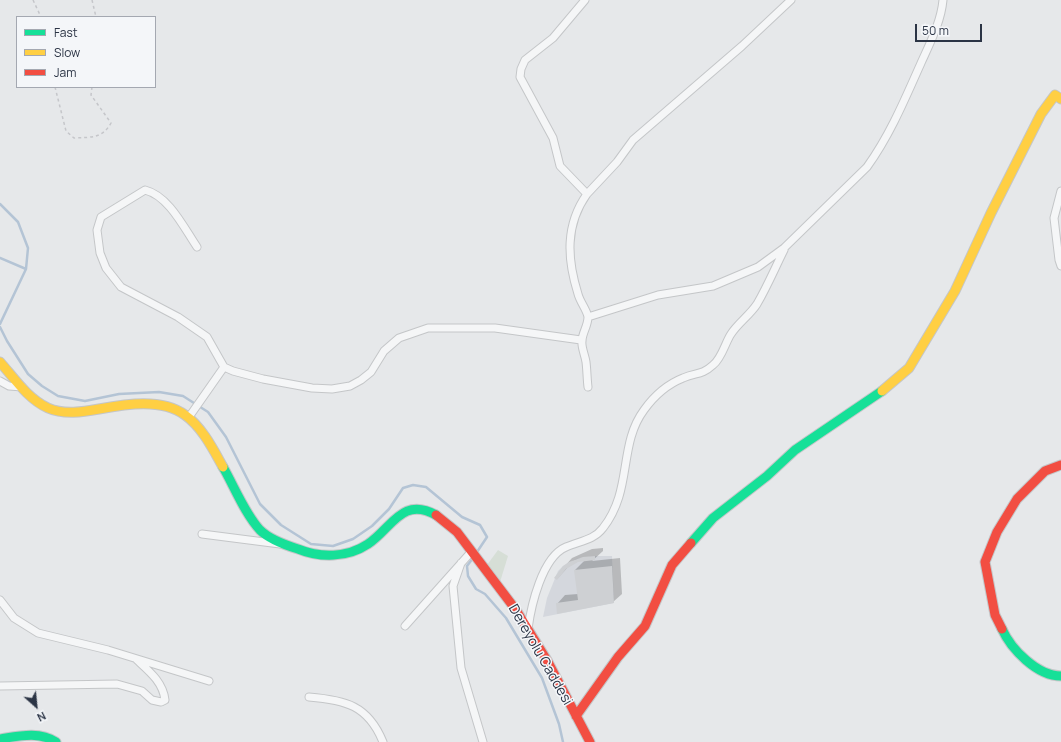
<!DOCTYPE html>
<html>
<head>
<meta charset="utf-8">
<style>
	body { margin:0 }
	#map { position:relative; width:1061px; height:742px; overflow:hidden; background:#e6e8ea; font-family:Manrope,sans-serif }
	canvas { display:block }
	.legend { position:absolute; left:16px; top:16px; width:140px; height:72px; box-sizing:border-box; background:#f4f6f9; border:1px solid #a4a8b1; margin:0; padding:5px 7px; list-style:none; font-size:12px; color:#2b3445 }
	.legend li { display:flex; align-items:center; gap:8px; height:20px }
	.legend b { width:20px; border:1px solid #a4a8b1 }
	.north { position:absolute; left:16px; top:686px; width:40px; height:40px; -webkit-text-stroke:3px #f4f6f9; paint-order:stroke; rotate:153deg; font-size:11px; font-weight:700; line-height:16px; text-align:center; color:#2b3445 }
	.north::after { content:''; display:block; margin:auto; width:14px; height:18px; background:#2b3445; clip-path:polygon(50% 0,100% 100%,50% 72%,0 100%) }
	.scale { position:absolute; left:915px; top:24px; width:67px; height:18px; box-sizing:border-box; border:2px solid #2b3445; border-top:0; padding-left:5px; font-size:12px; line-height:14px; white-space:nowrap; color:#2b3445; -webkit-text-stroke:3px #f4f6f9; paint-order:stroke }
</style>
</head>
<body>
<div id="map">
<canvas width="1061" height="742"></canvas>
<ul class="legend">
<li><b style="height:5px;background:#16e098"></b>Fast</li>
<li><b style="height:5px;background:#ffcf43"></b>Slow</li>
<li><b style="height:5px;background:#f24e42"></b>Jam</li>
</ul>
<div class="north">N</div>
<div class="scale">50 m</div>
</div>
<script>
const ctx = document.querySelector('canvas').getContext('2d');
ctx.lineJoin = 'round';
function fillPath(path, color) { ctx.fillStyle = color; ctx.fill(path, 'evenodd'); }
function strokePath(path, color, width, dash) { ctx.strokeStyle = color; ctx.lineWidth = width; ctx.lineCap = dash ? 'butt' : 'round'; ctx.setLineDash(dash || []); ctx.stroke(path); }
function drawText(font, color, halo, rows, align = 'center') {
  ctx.font = font + ' Manrope,sans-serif'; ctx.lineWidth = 3; ctx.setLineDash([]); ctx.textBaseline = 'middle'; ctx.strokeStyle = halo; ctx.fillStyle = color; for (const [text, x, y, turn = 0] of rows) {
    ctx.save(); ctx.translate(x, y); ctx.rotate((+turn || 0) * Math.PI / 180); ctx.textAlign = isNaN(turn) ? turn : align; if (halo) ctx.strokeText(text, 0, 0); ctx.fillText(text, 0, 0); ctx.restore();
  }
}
const built = new Path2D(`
	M 595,556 L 612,556 L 614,603 L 543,617 L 547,598 L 558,571 L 563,566 L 576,559 Z`);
const green = new Path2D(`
	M 498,550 L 508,556 L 500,582 L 487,565 Z`);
const shadow = new Path2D(`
	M 603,548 L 603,551 L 592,561 L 620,558 L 622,594 L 613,602 L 557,604 L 565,595 L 578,594 L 575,570 L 585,560 L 577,561 L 569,566 L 557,579 L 564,567 L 572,558 L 592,549 Z`);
const stream = new Path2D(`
	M 0,204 L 18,222 L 28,248 L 26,269 L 0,324
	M 0,258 L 26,269
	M 0,327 L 7,341 L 28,374 L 42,386 L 58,396 L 85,401 L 119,394 L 159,392 L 183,396 L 208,412 L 226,437 L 260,504 L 281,525 L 311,544 L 333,546 L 353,539 L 372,526 L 389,509 L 403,488 L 413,485 L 426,487 L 462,517 L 480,525 L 487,537 L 477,552
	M 473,558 L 467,566 L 468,576 L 476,589 L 485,594 L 506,618 L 542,678 L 559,724 L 563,742`);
const building = new Path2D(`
	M 595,556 L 595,560 L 578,562 L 566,569 L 557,580 L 554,578 L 563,566 L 569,562 L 583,557 Z
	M 612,566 L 614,603 L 557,614 L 556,603 L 578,600 L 574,570 Z`);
const path = new Path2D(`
	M 33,0 L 41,17
	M 92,0 L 96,17
	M 55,87 L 66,131 L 74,138 C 91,137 102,139 111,123 L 91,95 L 92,87`);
const street = new Path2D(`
	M 585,0 L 553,38 L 525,60 L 521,69 L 520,77 L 553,138 L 560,166 L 587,194 C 565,225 567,259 578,294 C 580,302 587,310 588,317 C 588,326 582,333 582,341 C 581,347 585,355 586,362 C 587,370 587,379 588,387
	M 1061,191 L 1054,218 L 1059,260 L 1061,266
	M 587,194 L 617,162 L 633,140 L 742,46 L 791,0
	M 197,247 C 184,228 169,196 145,190 L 101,217 L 97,230 L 100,253 L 106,268 L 121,287 L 178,317 L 207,337 L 224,367 L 233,371 L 263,379 L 312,388 L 332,389 L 350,386 L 361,380 L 371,372 L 384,351 L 399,338 L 428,328 L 495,328 L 581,340
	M 588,317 L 658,295 L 713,286 L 758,267 L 784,248 L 867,167 C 890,135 905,99 921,63 C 930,43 941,22 943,0
	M 0,381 L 9,386 L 22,387
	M 189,417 L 224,367
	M 202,534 L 280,544
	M 461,563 L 453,586 L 461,668 L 483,742
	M 0,600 L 14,618 L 38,633 L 108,650 L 209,681
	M 405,626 L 472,551
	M 528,629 C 531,606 542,557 566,547 C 580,541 594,540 603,528 C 633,490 618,445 644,410 C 654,396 668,384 683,378 C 696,372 701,376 713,365 C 722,358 725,343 731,334 C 738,323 750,315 757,304 C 767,287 775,268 784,250
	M 0,686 L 117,684 L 142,691 L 152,700 L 161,702 L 165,700 C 163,682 149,671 137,660
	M 309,697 C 345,700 368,705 383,742`);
const fast = new Path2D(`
	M 223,467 C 234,486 245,514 260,530 C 269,539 285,545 298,549 C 320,558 347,558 368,544 C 392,528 402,496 436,515
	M 691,543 L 713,518 L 767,476 L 795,450 L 882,391
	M 1002,629 C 1011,649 1037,676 1061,676
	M 0,739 C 19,736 39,731 56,742`);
const slow = new Path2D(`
	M 0,362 C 14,378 28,399 48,408 C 64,415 83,412 99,409 C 126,404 162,398 185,415 C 202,427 213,449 223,467
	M 882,391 L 909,368 L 955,291 L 991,213 L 1041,114 L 1055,95 L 1061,99`);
const jam = new Path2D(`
	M 436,515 L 457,532 L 516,610 L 548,662 L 590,742
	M 1002,629 L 995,615 L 985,562 L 997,532 L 1017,499 L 1045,471 L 1061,465
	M 576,716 L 618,657 L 645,626 L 672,565 L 691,543`);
const streetNames = [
	["Dereyolu Caddesi",540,655,60]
];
fillPath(built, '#d4d7dd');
fillPath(green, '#d6ded6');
fillPath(shadow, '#0003');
strokePath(stream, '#b4c4d5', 2.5);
fillPath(building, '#ced0d3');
strokePath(street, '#c4c6c8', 9);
strokePath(fast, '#c4c6c8', 11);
strokePath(slow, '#c4c6c8', 11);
strokePath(jam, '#c4c6c8', 11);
strokePath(path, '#c5c6ca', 1.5, [3, 3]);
strokePath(street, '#f5f6f7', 7);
strokePath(fast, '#16e098', 9);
strokePath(slow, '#ffcf43', 9);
strokePath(jam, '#f24e42', 9);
drawText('14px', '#2b3445', '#f4f6f9', streetNames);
</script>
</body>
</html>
